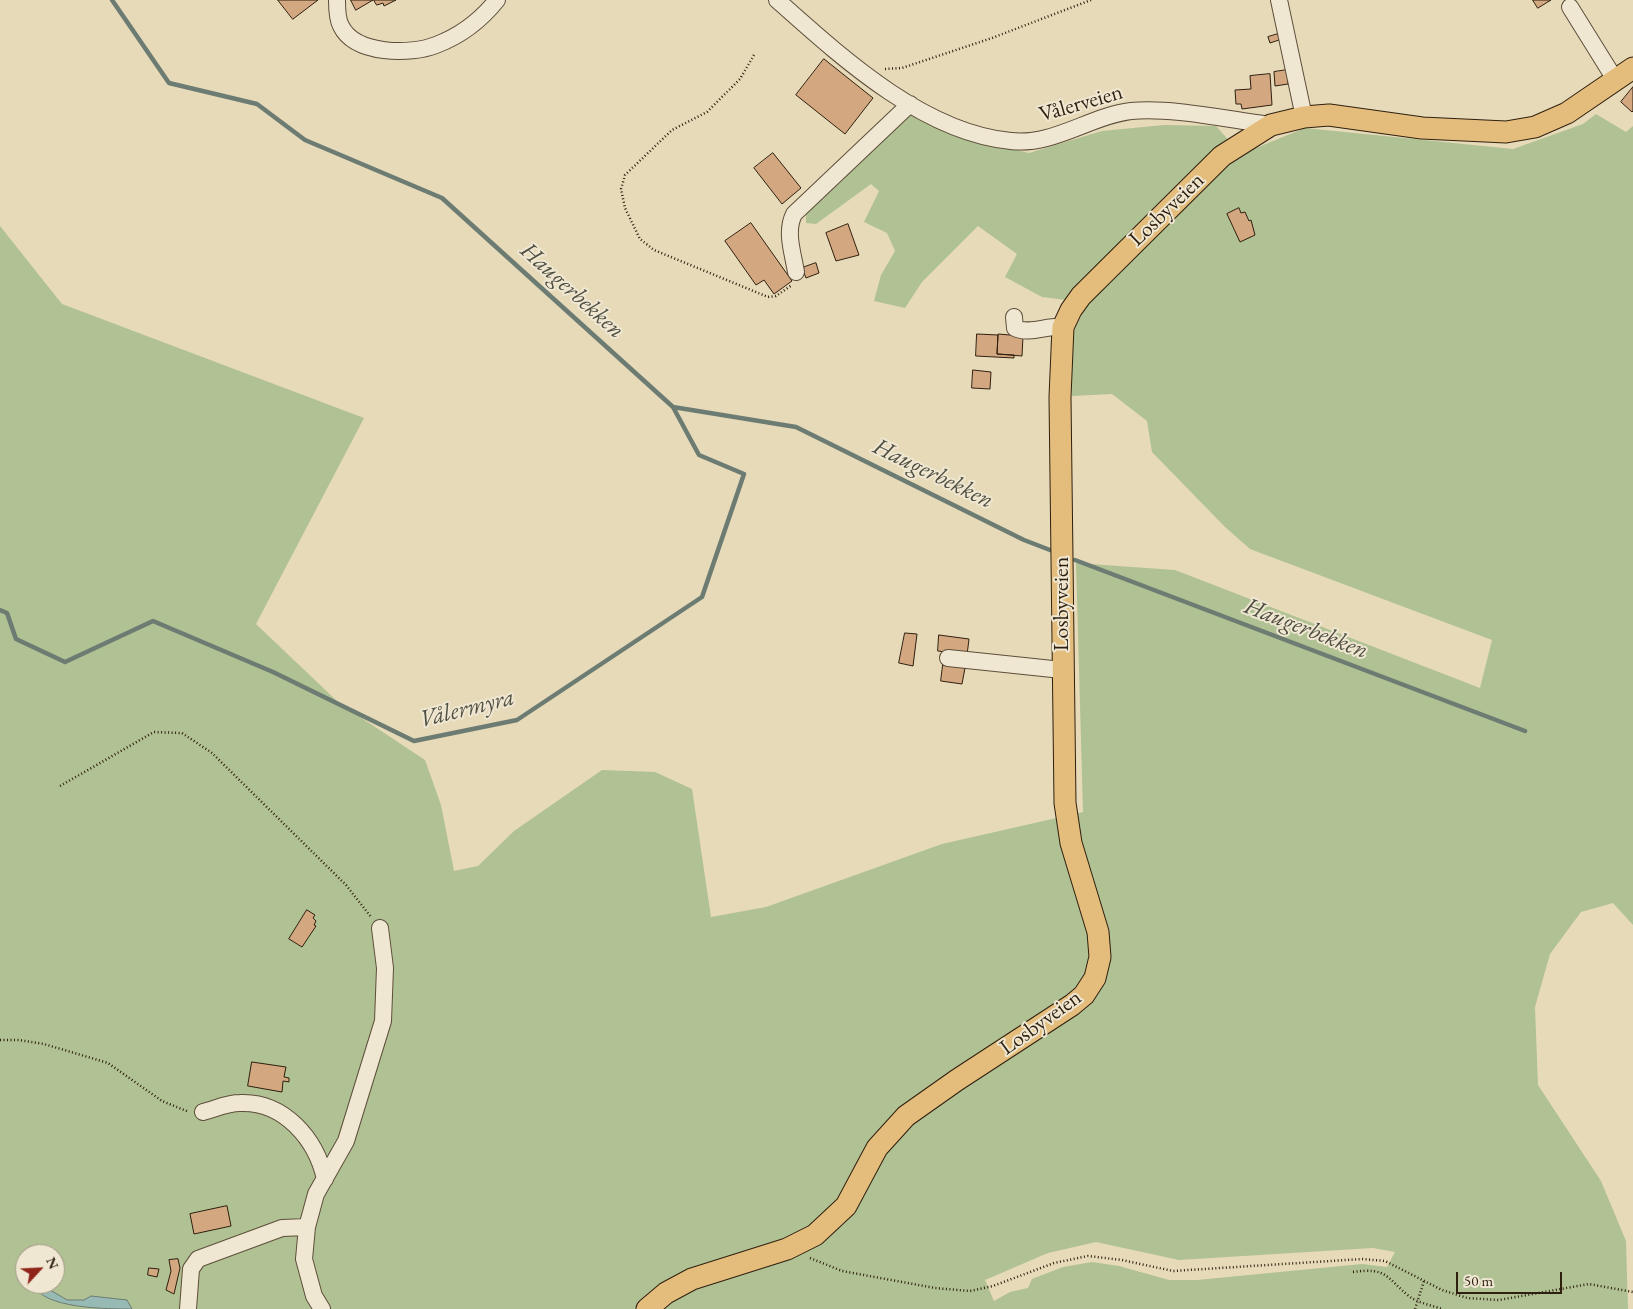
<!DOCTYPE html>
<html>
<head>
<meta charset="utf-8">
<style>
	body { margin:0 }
	#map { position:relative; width:1633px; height:1309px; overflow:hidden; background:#e7dab9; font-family:"EB Garamond",serif }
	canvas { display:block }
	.north { position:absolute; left:15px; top:1244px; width:50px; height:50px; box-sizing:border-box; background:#efe7d2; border:1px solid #a29784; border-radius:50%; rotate:65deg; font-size:14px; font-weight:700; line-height:20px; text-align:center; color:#2f1f0f }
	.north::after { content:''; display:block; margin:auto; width:18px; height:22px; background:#8f2418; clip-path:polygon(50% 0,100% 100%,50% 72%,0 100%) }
	.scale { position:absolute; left:1456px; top:1272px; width:106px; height:22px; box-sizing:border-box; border:2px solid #2f1f0f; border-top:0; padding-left:6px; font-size:15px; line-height:18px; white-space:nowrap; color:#2f1f0f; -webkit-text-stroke:4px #efe7d2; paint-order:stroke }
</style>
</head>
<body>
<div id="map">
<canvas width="1633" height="1309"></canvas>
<div class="north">N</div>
<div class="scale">50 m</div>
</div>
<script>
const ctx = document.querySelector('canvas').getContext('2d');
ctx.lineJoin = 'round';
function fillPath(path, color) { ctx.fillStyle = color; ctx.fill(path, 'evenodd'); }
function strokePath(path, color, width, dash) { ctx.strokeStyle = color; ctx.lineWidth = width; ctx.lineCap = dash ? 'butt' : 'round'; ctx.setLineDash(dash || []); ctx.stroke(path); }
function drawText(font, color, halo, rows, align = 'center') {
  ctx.font = font + ' "EB Garamond",serif'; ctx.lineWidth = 4; ctx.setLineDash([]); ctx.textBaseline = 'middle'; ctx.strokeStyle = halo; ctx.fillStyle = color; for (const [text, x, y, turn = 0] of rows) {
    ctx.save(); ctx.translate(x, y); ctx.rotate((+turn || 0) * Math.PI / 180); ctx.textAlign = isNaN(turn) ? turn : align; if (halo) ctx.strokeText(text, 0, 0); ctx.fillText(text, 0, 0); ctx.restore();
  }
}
const green = new Path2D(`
	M 907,111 L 965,137 L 1029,153 L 1102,131 L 1164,125 L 1216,126 L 1241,154 L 1305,128 L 1513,149 L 1583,124 L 1596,114 L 1626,132 L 1633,126 L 1633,925 L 1613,903 L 1581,912 L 1550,954 L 1535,1007 L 1538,1085 L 1601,1181 L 1626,1241 L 1628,1309 L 0,1309 L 0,226 L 62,304 L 364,418 L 256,624 L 339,703 L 425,760 L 441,805 L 454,871 L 478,866 L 514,831 L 602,770 L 655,772 L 692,789 L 711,917 L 766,907 L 942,844 L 1083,812 L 1076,563 L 1175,570 L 1480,688 L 1492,640 L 1250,549 L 1225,527 L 1152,452 L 1147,421 L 1112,394 L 1072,396 L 1071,337 L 1086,306 L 1066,300 L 1042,297 L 1005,277 L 1017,254 L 978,226 L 922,282 L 905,308 L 874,301 L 881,275 L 895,251 L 887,233 L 864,222 L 879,191 L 871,184 L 816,224 L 806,223 L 806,202 ZM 1096,1242 L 1179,1260 L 1373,1248 L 1395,1252 L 1387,1267 L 1362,1264 L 1197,1280 L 1169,1280 L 1119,1266 L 1092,1262 L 1063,1267 L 1032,1279 L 1028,1288 L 1010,1292 L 994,1301 L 985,1280 L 1048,1253 ZM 25,1254 L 55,1254 L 55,1284 L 25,1284 Z`);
const water = new Path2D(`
	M 34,1284 L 40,1284 L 67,1300 L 84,1300 L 91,1296 L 127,1300 L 132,1309 C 109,1309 40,1309 34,1284 Z`);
const stream = new Path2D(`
	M 112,0 L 169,83 L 257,104 L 305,140 L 442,198 L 673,407 L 796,427 L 1024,540 L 1050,550
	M 1075,560 L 1525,731
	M 0,610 L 7,613 L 16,639 L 65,662 L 153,621 L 273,672 L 414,741 L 517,720 L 702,597 L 744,474 L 699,455 L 673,407`);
const building = new Path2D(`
	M 278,0 L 318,0 L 293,19 Z
	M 351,0 L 373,0 L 356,10 Z
	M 374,0 L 396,0 L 384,6 L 383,3 L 377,5 Z
	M 1533,0 L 1551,0 L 1538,8 Z
	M 1278,34 L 1279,40 L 1270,43 L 1268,37 Z
	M 824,59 L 873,98 L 845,134 L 796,95 Z
	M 1287,70 L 1288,84 L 1275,86 L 1274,72 Z
	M 1270,74 L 1272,105 L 1242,109 L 1241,104 L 1236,104 L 1235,90 L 1251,89 L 1250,76 Z
	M 1633,87 L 1633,111 L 1632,112 L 1621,102 Z
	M 773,153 L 801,188 L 782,204 L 754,168 Z
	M 1239,208 L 1241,213 L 1245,212 L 1249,221 L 1251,220 L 1255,235 L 1240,242 L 1227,214 Z
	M 751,223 L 792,281 L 774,294 L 764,280 L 756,285 L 725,241 Z
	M 848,224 L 859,255 L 836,261 L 826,233 Z
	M 816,263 L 819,273 L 806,278 L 802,268 Z
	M 1011,333 L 1023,336 L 1022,356 L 997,354 L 998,334 L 1010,335 Z
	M 977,334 L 998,335 L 997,354 L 1014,355 L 1014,358 L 976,356 Z
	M 973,370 L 991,372 L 990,389 L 972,388 Z
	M 905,633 L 917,634 L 913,666 L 899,663 Z
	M 939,635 L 969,639 L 967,655 L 938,651 Z
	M 943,665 L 965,668 L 962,684 L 941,681 Z
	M 307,910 L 315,915 L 313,918 L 316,921 L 314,925 L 316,926 L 302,947 L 289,939 Z
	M 252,1062 L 286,1067 L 284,1077 L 289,1078 L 289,1082 L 283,1081 L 282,1092 L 248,1086 Z
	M 227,1206 L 231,1226 L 194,1234 L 190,1214 Z
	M 178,1259 L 180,1268 L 174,1294 L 166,1290 L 171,1271 L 169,1260 Z
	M 149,1268 L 159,1269 L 157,1277 L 148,1275 Z`);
const path = new Path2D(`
	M 754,55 L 740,79 L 707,112 L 672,130 L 625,175 L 621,189 L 625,208 L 640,239 L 654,250 L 768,297 L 776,296 L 792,285
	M 885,69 L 902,68 L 992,38 L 1091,0
	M 60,786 L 154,732 L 182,733 L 212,753 L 346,885 L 371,917
	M 0,1040 L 19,1040 L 44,1044 L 108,1063 L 162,1101 L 189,1112
	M 810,1258 L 842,1271 L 935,1288 L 970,1291 L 993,1286 L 1054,1263 L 1088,1256 L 1122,1260 L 1173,1271 L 1362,1259 L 1385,1261 L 1442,1290 L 1467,1298 L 1499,1300 L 1589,1284 L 1633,1292
	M 1353,1272 C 1388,1267 1386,1278 1410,1297 C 1419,1303 1433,1306 1443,1309
	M 1415,1309 L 1424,1281`);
const minor = new Path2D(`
	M 337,0 C 337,8 337,19 341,26 C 355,55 411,55 436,45 C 460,36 481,20 497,0
	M 777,0 C 840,56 923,133 1011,141 C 1053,146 1090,116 1131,111 C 1173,107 1229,120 1271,125
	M 1279,0 L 1304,117
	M 1570,7 L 1616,81
	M 796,272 C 793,253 785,232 794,214 L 910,104
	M 1014,317 L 1015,328 C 1029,335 1048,325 1063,327
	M 948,658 L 1062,670
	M 203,1112 C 215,1109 227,1103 240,1103 C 284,1101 316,1139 325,1179
	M 188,1309 L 191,1269 L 198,1259 L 282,1228 L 307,1227
	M 322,1309 L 314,1296 L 304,1259 L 307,1227 L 316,1194 L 346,1141 L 383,1021 L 385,968 L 380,928`);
const major = new Path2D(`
	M 647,1309 L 666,1293 L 692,1279 L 787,1249 L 815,1235 L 846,1206 L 877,1148 L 906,1116 L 957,1080 L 1072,1005 L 1084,995 L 1095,978 L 1100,957 L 1098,932 L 1071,843 L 1065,803 L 1060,397 L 1063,327 L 1071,310 L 1081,296 L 1222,156 L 1271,125 L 1304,117 L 1329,115 L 1422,128 L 1506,132 L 1535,127 L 1567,113 L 1633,68`);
const streetNames = [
	["Vålerveien",1081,104,-16],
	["Losbyveien",1167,210,-44],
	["Losbyveien",1062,604,-90],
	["Losbyveien",1041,1023,-36]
];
const waterNames = [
	["Haugerbekken",572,291,42],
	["Haugerbekken",933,474,26],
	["Haugerbekken",1306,629,21],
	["Vålermyra",467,709,-14]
];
fillPath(green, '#b0c193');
fillPath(water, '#97bab5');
strokePath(water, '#6d7c73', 1);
strokePath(stream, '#6d7c73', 4.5);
fillPath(building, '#d3a780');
strokePath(building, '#2f1f0f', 1);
strokePath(minor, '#5d4e3a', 18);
strokePath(major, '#2f1f0f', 23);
strokePath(path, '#2f1f0f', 2.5, [1, 2.5]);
strokePath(minor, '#efe7d2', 16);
strokePath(major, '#e4bd7c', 21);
drawText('22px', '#2f1f0f', '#efe7d2', streetNames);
drawText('italic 24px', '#4e4e41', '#efe7d2', waterNames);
</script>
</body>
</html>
